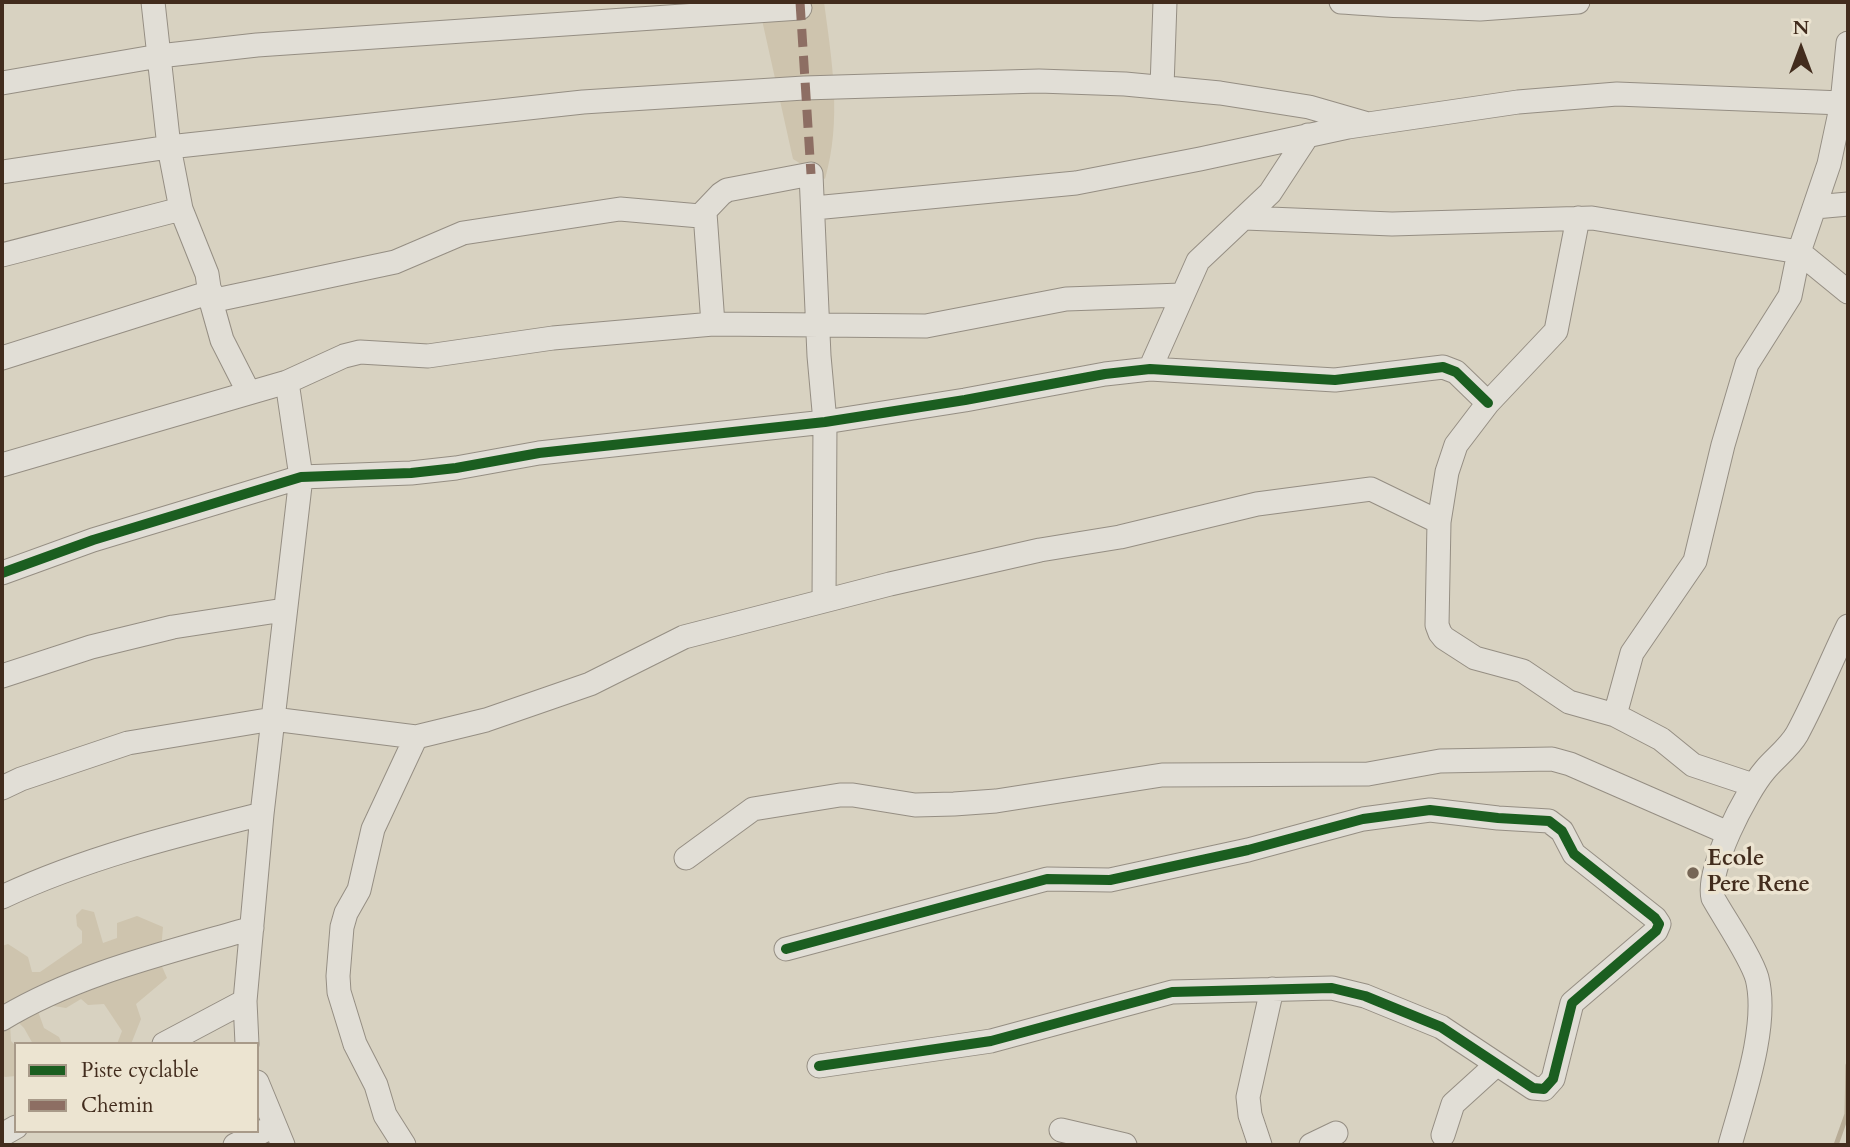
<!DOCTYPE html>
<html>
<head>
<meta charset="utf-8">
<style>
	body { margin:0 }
	#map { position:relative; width:1850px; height:1147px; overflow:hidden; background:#d8d2c1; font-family:Cardo,serif }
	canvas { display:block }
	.frame { position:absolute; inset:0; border:4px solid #422c1d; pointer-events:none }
	.legend { position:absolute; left:14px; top:1042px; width:245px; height:91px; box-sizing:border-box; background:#ece4d1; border:2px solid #a89a89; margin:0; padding:9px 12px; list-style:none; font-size:21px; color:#422c1d }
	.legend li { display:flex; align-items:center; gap:14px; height:35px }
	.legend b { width:35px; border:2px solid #a89a89 }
	.north { position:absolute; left:1766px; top:14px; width:70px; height:70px; -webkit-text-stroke:5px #ece4d1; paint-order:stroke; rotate:0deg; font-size:19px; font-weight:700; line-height:28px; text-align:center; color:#422c1d }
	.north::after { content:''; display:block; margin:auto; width:24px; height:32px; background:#422c1d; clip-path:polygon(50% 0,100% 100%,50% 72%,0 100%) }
</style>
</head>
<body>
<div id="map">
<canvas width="1850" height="1147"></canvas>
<div class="frame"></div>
<ul class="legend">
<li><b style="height:9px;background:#1b5e20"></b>Piste cyclable</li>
<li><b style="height:9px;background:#8d6e63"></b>Chemin</li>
</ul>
<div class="north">N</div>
</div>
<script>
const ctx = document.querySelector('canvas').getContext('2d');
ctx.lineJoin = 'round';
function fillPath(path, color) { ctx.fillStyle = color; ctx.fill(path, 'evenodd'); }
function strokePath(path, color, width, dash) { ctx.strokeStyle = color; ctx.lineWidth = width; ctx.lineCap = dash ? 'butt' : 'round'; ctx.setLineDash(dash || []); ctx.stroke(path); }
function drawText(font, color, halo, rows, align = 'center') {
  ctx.font = font + ' Cardo,serif'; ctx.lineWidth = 7; ctx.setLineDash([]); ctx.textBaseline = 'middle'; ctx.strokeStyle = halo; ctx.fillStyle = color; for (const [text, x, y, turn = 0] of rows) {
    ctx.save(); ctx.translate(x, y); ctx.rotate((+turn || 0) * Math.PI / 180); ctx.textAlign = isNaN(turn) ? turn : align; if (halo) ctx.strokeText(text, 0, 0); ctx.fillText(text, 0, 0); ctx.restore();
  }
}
const green = new Path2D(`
	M 758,2 L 824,2 C 832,62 842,120 825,179 L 793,159 Z
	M 82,909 L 94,912 L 103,943 L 117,938 L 117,923 L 137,916 L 163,927 L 160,962 L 167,978 L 136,1004 L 141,1019 L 131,1044 L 117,1044 L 122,1031 L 104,1004 L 88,1005 L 81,999 L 66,1008 L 35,1003 L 44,1028 L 59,1037 L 62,1044 L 33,1044 L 24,1028 L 18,1022 L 10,1024 L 11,1041 L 16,1046 L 16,1076 L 5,1077 L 2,1075 L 2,946 L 8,944 L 28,957 L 32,972 L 40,972 L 82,943 L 82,931 L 77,926 L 76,915 Z`);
const stream = new Path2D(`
	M 1836,1145 L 1847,1114 L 1848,1065`);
const minor = new Path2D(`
	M 153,2 L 169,147 L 181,209 L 207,274 L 211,301 L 222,340 L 249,393 L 287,382 L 344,356 L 360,352 L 428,356 L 553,338 L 713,324 L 926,326 L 1066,299 L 1182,295
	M 1341,2 C 1364,3 1388,6 1411,6 L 1413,2
	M 1411,6 L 1480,9 L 1578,2
	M 2,83 L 159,56 L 257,45 L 800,8
	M 1162,87 L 1165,2
	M 2,172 L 169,147 L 583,102 L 804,88 L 1039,81 L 1125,84 L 1220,93 L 1309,107 L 1368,124
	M 1815,207 L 1848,204
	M 814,208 L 1076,183 L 1200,159 L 1348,127 L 1518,102 L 1617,94 L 1842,103
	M 705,213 L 713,324
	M 1245,218 L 1392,224 L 1592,218 L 1799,252 L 1848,292
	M 1578,218 L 1556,331 L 1488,403 L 1456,445 L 1447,472 L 1439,522 L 1437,625 L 1440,633 L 1444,638 L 1475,658 L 1523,671 L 1569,702 L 1615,715 L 1661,739 L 1693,765 L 1753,785
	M 2,255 L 181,209
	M 211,301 L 395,262 L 463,233 L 620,209 L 700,216 L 721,194 L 727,190 L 811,174 L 819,356 L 825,422 L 824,600
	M 2,358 L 211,292
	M 1150,369 L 1198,261 L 1270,193 L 1308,135
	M 2,465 L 249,393
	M 2,573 L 93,540 L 301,477 L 411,473 L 456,468 L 539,453 L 825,422 L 965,400 L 1105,374 L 1150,369 L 1335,380 L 1443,367 L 1456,372 L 1488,403
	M 2,676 L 91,647 L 173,627 L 284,610
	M 1615,715 L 1632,653 L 1695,561 L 1723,445 L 1747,364 L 1790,296 L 1799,252 L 1829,164 L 1842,103 L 1848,43
	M 2,788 L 21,779 L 128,743 L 273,719 L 416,737 L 486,720 L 590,684 L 684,637 L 890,584 L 1040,550 L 1120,537 L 1257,504 L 1371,489 L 1439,522
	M 686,858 L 753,809 L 840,795 L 853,795 L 915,805 L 954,804 L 996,801 L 1162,775 L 1368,774 L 1440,761 L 1552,759 L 1570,764 L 1728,833
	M 2,897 C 85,858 174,836 262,814
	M 786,949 L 1047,879 L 1110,880 L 1248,850 L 1363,819 L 1430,810 L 1498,818 L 1549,821 L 1562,831 L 1574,854 L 1655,918 L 1659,924 L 1656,931 L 1572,1003 L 1553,1079 L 1544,1089 L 1533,1088 L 1441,1027 L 1365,996 L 1332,988 L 1172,992 L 991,1041 L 819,1066
	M 2,1019 C 78,973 167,953 252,928
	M 164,1044 L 245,1001
	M 247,1044 L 245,1001 L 262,814 L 301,477 L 287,382
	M 257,1082 L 283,1145
	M 1061,1130 L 1125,1145
	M 2,1135 L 16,1127
	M 1443,1135 L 1453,1104 L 1496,1065
	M 235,1145 L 274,1126
	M 404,1145 L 385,1115 L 376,1085 L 355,1044 L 339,992 L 338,976 L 342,927 L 346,913 L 359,890 L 373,829 L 416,737
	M 1260,1145 L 1250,1115 L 1248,1097 L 1272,989
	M 1311,1145 L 1336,1133
	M 1730,1145 C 1743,1098 1769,1025 1757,978 C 1751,957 1724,918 1713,898 C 1706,870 1746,792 1765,770 C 1775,758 1789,748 1797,734 C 1816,699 1831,661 1848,626`);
const quiet = new Path2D(`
	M 800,2 L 811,174`);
const cycleway = new Path2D(`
	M 2,573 L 93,540 L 301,477 L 411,473 L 456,468 L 539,453 L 825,422 L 965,400 L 1105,374 L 1150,369 L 1335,380 L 1443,367 L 1456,372 L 1488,403
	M 786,949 L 1047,879 L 1110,880 L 1248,850 L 1363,819 L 1430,810 L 1498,818 L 1549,821 L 1562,831 L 1574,854 L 1655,918 L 1659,924 L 1656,931 L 1572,1003 L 1553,1079 L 1544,1089 L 1533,1088 L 1441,1027 L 1365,996 L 1332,988 L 1172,992 L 991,1041 L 819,1066`);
const markers = [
	[1693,873,7,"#766656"]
];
const poiNames = [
	["Ecole",1707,860],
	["Pere Rene",1707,886]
];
fillPath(green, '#cec4ae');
strokePath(stream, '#b8ac96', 5);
strokePath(minor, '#958e83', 25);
strokePath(minor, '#e1ded6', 23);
strokePath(quiet, '#8d6e63', 9, [18, 9]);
strokePath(cycleway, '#1b5e20', 10);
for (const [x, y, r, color] of markers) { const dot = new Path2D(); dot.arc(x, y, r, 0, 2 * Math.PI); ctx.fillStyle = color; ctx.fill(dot); strokePath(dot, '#ece4d1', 2.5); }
drawText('bold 23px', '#422c1d', '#ece4d1', poiNames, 'left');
</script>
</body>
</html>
